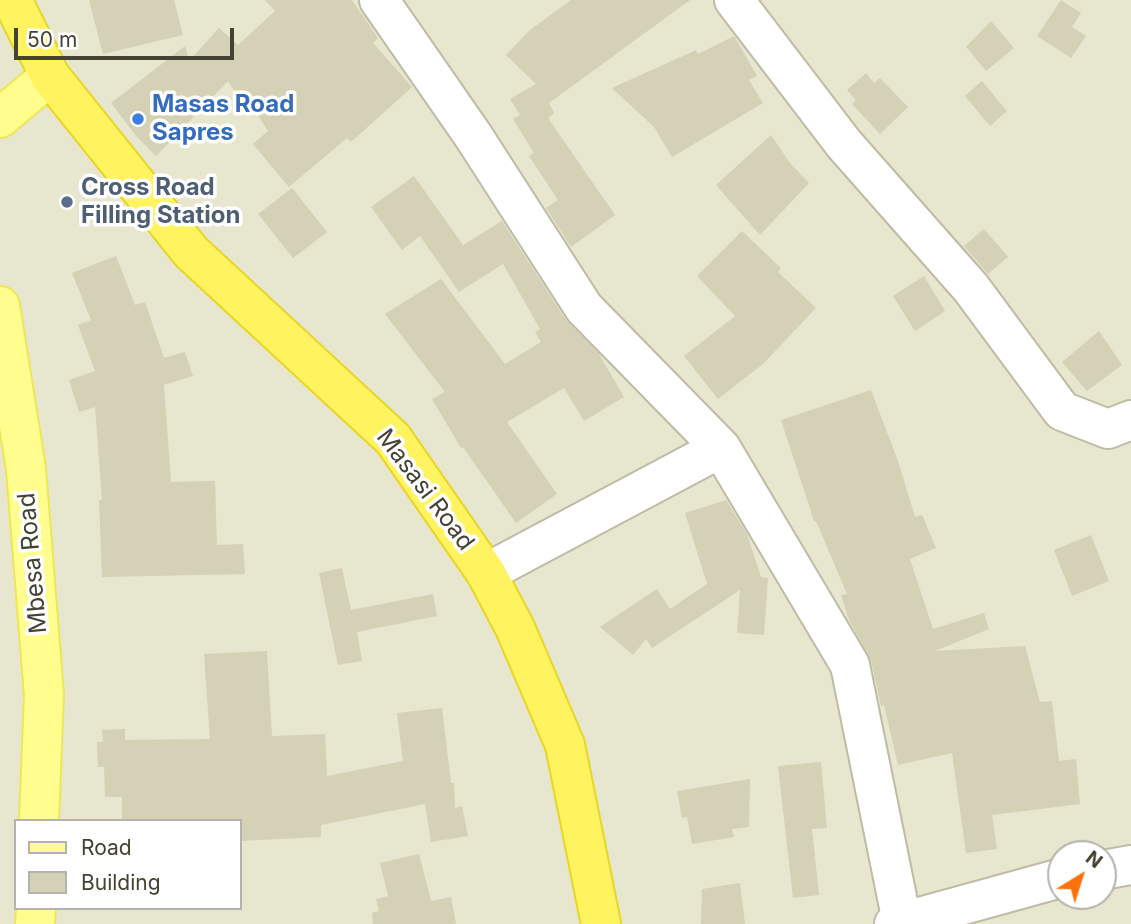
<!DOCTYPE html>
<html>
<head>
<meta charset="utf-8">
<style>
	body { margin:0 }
	#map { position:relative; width:1131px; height:924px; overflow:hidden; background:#f2f2e1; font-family:Inter,sans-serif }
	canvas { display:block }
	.legend { position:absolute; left:14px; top:819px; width:228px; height:91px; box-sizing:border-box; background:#fff; border:2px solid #b4b3ad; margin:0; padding:9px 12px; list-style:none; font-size:21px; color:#444232 }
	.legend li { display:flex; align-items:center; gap:14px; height:35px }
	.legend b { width:35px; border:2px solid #b4b3ad }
	.north { position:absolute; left:1047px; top:840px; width:70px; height:70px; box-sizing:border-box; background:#fff; border:2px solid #b4b3ad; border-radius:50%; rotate:38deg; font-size:19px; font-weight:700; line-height:28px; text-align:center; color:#444232 }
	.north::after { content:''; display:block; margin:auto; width:24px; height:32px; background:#ff710c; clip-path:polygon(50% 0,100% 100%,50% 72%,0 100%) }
	.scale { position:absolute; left:14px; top:28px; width:220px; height:32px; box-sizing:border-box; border:4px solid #444232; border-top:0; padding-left:9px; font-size:21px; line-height:24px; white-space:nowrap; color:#444232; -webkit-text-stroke:5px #fff; paint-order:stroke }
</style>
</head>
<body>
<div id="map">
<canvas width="1131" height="924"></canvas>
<ul class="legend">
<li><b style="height:9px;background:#fffd8e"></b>Road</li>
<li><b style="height:19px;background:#d4d1b6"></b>Building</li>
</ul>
<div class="north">N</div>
<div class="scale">50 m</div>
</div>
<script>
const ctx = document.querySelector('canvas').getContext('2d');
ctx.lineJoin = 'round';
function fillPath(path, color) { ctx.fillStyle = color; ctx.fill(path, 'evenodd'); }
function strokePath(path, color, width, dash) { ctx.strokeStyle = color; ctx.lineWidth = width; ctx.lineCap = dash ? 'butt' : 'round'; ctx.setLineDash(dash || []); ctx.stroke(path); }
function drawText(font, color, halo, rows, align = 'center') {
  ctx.font = font + ' Inter,sans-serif'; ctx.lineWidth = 7; ctx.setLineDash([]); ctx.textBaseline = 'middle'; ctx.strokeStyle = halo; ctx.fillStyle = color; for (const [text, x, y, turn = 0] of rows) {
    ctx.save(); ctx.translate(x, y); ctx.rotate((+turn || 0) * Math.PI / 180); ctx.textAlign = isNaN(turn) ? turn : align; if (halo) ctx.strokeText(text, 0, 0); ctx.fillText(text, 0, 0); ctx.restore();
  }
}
const residential = new Path2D(`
	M 0,0 L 1131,0 L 1131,924 L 0,924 ZM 16,821 L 240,821 L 240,908 L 16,908 ZM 1061,854 L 1103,854 L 1103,896 L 1061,896 Z`);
const building = new Path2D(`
	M 89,0 L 174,0 L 183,35 L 103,54 Z
	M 265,0 L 352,0 L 378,38 L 373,43 L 412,87 L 351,142 L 347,138 L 289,187 L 253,144 L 268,131 L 245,95 L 239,98 L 228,81 L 156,156 L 137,137 L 111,103 L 185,46 L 189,61 L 219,28 L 238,45 L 275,11 Z
	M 571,0 L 690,0 L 549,103 L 554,113 L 548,118 L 615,215 L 571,247 L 546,208 L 558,200 L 529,156 L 534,153 L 513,119 L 520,115 L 510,99 L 536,84 L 506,55 L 530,30 Z
	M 1061,0 L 1081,13 L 1072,27 L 1086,36 L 1071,58 L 1037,36 Z
	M 991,21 L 1014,48 L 986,71 L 966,47 Z
	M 734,36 L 757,76 L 749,80 L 763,103 L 672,157 L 654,127 L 612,88 L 696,50 L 698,54 Z
	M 866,73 L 874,83 L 880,78 L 908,107 L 880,134 L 852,104 L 856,100 L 847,90 Z
	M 982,81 L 1007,111 L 990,126 L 965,96 Z
	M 771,135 L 790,163 L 809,183 L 760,235 L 716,185 Z
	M 414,176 L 463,245 L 502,221 L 566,320 L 599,354 L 624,397 L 584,421 L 564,388 L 507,422 L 557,494 L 516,523 L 463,447 L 461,448 L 432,399 L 445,392 L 385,314 L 441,279 L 505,364 L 541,342 L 535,332 L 540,329 L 503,264 L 459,292 L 420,236 L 402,250 L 371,207 Z
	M 292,188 L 327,232 L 293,258 L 258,214 Z
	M 984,229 L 1008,257 L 988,274 L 964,246 Z
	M 742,231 L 781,268 L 778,272 L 816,308 L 763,364 L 718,399 L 684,356 L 735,316 L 697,276 Z
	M 116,256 L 135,305 L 145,302 L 164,358 L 185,352 L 193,376 L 164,385 L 171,482 L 215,481 L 217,545 L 243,544 L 245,574 L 102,577 L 99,500 L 102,500 L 95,407 L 79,412 L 69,380 L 95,371 L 78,325 L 91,320 L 72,273 Z
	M 924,276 L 945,311 L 915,331 L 893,296 Z
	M 1099,331 L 1122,365 L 1087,391 L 1062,362 Z
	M 871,390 L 898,461 L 915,517 L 922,515 L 936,548 L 910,559 L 933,629 L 984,613 L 989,629 L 935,651 L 1025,646 L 1040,702 L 1052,701 L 1059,761 L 1076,759 L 1080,804 L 992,815 L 997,849 L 966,853 L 952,753 L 898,765 L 884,705 L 881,706 L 871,660 L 849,620 L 841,595 L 847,594 L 816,521 L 814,521 L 781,420 Z
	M 726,500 L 747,534 L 761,577 L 768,578 L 764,635 L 737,633 L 740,590 L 652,648 L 646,639 L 633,655 L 600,627 L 657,589 L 670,609 L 707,584 L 685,513 Z
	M 1091,535 L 1109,581 L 1072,596 L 1054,550 Z
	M 342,568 L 351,610 L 433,594 L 437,616 L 357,632 L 362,661 L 338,665 L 319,573 Z
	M 267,651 L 272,736 L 325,734 L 327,776 L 403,761 L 397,713 L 442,708 L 451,783 L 454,783 L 455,808 L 462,806 L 468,836 L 431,842 L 425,804 L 321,825 L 321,837 L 240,841 L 240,821 L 122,821 L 122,797 L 105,797 L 104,767 L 98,767 L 97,742 L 103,742 L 102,730 L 125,729 L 125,740 L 210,739 L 204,654 Z
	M 821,762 L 827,828 L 812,829 L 819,895 L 793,898 L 778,766 Z
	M 750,779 L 749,827 L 732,829 L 734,837 L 692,844 L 687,817 L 682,818 L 677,791 Z
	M 419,854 L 431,901 L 451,897 L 456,924 L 373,924 L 372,913 L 379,911 L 376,899 L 388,896 L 380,863 Z
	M 740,883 L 745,924 L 701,924 L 702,889 Z`);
const minor = new Path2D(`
	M 379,0 L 474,137 L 584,308 L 721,448 L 850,665 L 902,922
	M 734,0 L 844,144 L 971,288 L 1062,411 L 1108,429 L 1131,420
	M 486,573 L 721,448
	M 1103,870 L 1131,865
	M 894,924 L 1061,878`);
const major = new Path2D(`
	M 0,118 L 50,76
	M 0,306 L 26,469 L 44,695 L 39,821
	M 35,924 L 36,908`);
const highway = new Path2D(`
	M 12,0 L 50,76 L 191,252 L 393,439 L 486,573 L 515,628 L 565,745 L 601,924`);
const markers = [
	[138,119,7,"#3f7fe0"],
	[67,202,7,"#5c6f8a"]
];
const shopNames = [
	["Masas Road",152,105],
	["Sapres",152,133]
];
const serviceNames = [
	["Cross Road",81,188],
	["Filling Station",81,216]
];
const streetNames = [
	["Masasi Road",425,490,53],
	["Mbesa Road",33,563,-95]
];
fillPath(residential, '#e7e6cf');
fillPath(building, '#d4d1b6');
strokePath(minor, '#bebca4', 42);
strokePath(major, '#ede755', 42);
strokePath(highway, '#e9d524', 42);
strokePath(minor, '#fff', 38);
strokePath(major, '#fffd8e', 38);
strokePath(highway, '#fff460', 38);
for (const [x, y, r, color] of markers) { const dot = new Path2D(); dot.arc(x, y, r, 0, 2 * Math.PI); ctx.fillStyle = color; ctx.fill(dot); strokePath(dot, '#fff', 2.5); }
drawText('bold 24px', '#366cbe', '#fff', shopNames, 'left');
drawText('bold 24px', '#4e5e75', '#fff', serviceNames, 'left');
drawText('24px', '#444232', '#fff', streetNames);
</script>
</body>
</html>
